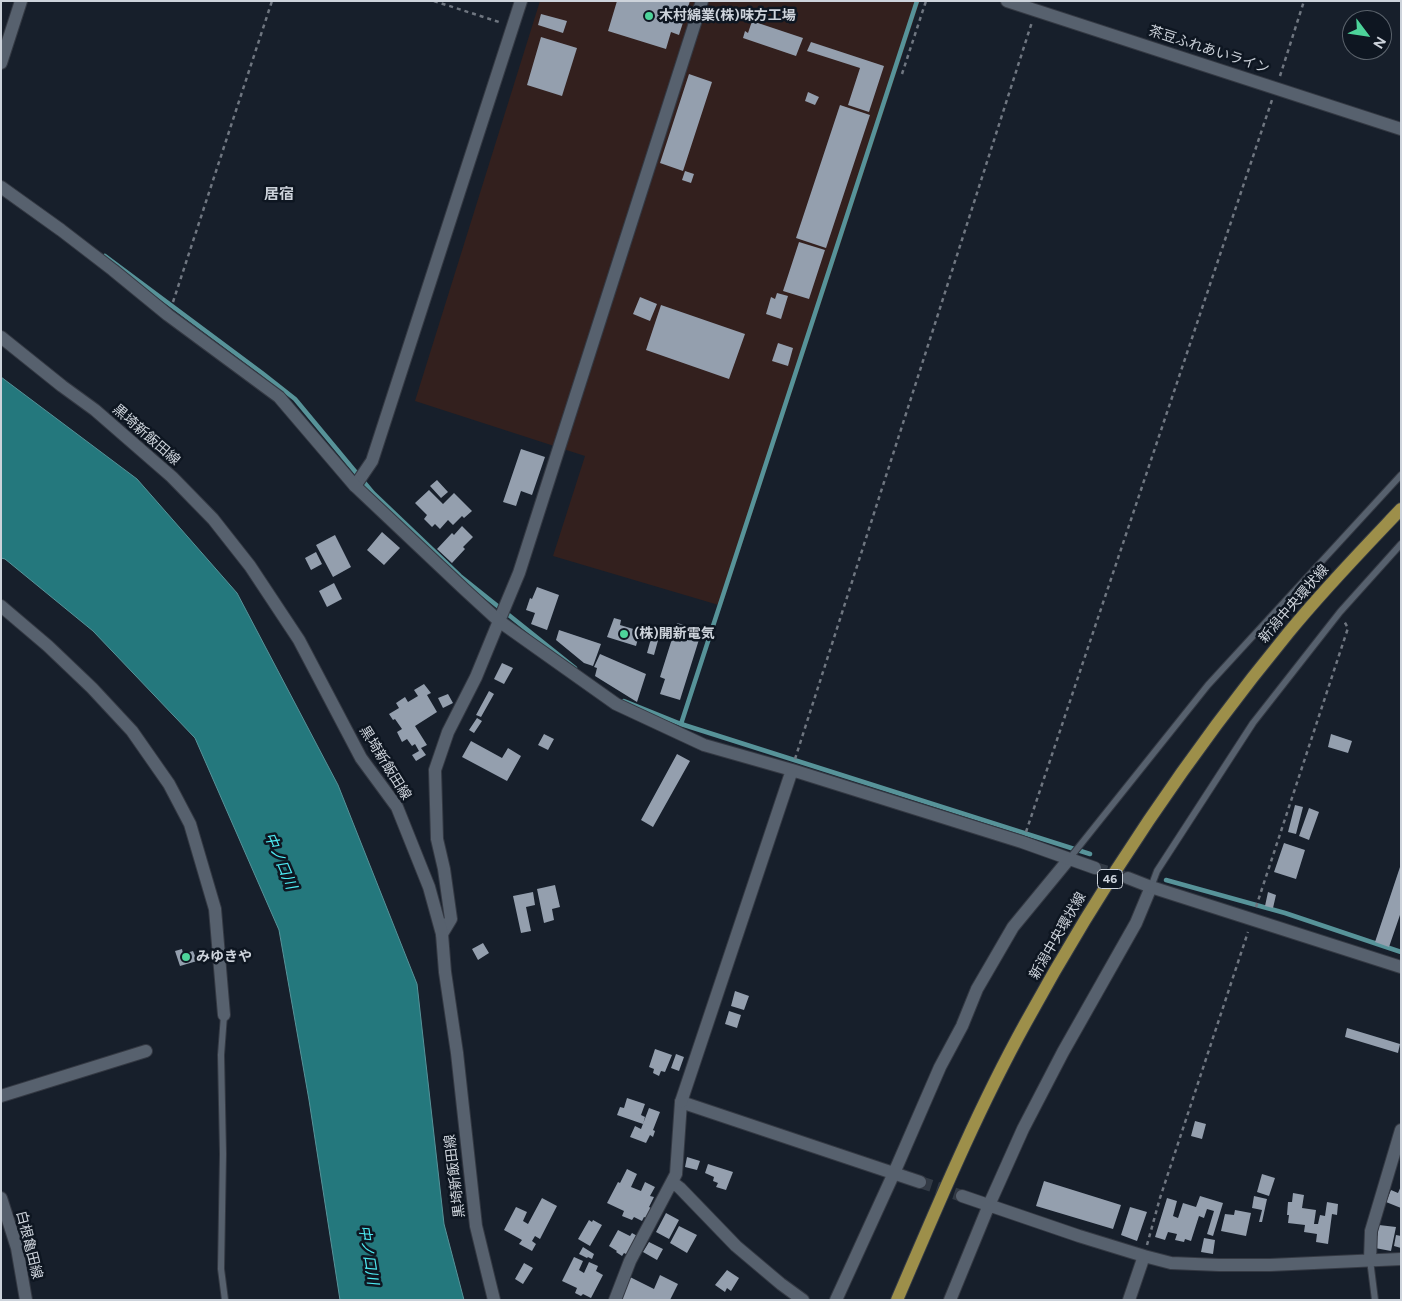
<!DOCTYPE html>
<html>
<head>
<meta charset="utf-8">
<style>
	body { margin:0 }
	#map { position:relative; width:1402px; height:1301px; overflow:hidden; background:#171f2b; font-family:Figtree,sans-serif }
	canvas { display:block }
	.frame { position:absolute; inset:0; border:2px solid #cdd3db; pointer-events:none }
	.north { position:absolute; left:1342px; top:10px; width:50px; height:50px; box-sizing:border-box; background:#0e1621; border:1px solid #5a626b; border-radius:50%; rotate:121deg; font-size:14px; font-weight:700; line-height:20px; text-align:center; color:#cdd3db }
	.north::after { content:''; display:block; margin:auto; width:18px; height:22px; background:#4dd39a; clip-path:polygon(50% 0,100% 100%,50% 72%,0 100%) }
</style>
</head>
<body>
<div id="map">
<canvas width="1402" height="1301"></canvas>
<div class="frame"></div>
<div class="north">N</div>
</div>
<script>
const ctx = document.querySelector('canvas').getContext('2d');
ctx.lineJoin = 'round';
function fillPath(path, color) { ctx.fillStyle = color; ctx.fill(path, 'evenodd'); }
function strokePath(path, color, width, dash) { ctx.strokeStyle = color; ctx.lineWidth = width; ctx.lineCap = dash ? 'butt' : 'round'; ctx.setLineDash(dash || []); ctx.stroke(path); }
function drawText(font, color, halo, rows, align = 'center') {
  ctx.font = font + ' Figtree,"Noto Sans JP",sans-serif'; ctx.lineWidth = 5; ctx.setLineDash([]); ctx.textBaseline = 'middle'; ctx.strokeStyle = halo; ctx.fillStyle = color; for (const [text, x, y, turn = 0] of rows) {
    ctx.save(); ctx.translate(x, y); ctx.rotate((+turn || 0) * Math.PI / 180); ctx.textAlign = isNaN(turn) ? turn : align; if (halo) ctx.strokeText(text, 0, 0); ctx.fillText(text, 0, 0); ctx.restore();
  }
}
const industrial = new Path2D(`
	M 540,1 L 920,1 L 722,606 L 553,556 L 585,456 L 415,401 Z`);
const water = new Path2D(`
	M 1,377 L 137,479 L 237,593 L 338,785 L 417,984 L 444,1224 L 464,1300 L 340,1300 L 309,1100 L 279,930 L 195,738 L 93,631 L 5,559 L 1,558 Z`);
const stream = new Path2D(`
	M 105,256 L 262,373 L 295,399 L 373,493 L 460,576 L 575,668
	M 624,701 L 681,724 L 1090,854
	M 681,724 L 917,1
	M 1166,880 L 1285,913 L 1401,952`);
const building = new Path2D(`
	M 617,1 L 690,1 L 679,35 L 671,32 L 666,49 L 608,31 Z
	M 541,14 L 567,21 L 563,33 L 538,25 Z
	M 752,21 L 803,38 L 796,56 L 743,38 L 745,31 L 748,33 Z
	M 541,37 L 577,48 L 562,96 L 527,85 Z
	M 811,42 L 884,66 L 869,112 L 848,105 L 860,68 L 807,51 Z
	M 689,74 L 712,82 L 683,171 L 660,163 Z
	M 808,92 L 819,97 L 815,105 L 805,101 Z
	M 840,105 L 870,115 L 826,248 L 796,238 Z
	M 685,171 L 694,174 L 691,183 L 682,180 Z
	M 799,242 L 825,250 L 809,299 L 783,291 Z
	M 777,293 L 788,296 L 781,319 L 766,314 L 771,297 L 775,299 Z
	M 640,297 L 657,304 L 650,321 L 633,314 Z
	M 661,305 L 745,334 L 729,379 L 646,350 Z
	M 778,343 L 793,348 L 788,366 L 772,361 Z
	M 521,449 L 545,457 L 532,495 L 521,491 L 516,506 L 503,502 Z
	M 437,480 L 448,492 L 441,498 L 430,486 Z
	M 429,490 L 443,504 L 454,493 L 472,511 L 464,518 L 462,516 L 453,525 L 448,520 L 440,529 L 435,524 L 432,527 L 424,519 L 427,515 L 415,503 Z
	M 462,526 L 473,537 L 463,547 L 465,549 L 452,563 L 437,549 L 452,533 L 454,535 Z
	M 382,532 L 400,548 L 384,565 L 367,550 Z
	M 335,535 L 351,567 L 333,577 L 316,545 Z
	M 316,552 L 322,564 L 311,570 L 305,558 Z
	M 334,583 L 342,599 L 327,607 L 319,591 Z
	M 537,587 L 559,595 L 547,630 L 531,624 L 535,613 L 526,610 L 530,598 L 532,599 Z
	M 614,618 L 621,620 L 620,625 L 640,631 L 636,646 L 607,637 Z
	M 677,623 L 702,630 L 680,700 L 660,694 L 665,679 L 660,677 Z
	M 559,630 L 601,644 L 593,666 L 584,663 L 556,640 Z
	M 652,635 L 659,637 L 654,655 L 647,653 Z
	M 600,654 L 646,674 L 637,702 L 595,676 L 597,668 L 594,667 Z
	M 502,663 L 513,668 L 504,684 L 494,679 Z
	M 424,684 L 431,693 L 427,695 L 437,712 L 415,726 L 427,745 L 421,748 L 426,755 L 416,761 L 412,755 L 419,751 L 415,744 L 412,746 L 407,739 L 402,742 L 397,732 L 402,729 L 395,719 L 393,720 L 389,714 L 399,708 L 396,703 L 405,697 L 408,702 L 418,696 L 414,690 Z
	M 489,691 L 494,694 L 481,717 L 476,715 Z
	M 448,694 L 453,703 L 443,708 L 438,698 Z
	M 477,718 L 482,721 L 474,733 L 469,730 Z
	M 544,734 L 554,739 L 548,750 L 538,745 Z
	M 1331,734 L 1352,741 L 1348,753 L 1328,747 Z
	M 471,741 L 502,758 L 508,748 L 521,756 L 507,781 L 462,757 Z
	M 677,754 L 690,761 L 653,827 L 641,820 Z
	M 1295,805 L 1303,807 L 1296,834 L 1288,832 Z
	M 1309,808 L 1319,812 L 1309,840 L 1299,836 Z
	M 1284,843 L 1305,850 L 1296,879 L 1274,872 Z
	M 1400,867 L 1401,912 L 1389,947 L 1375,942 Z
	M 555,885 L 560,907 L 552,909 L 554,920 L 544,923 L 537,889 Z
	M 533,892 L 535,905 L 526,907 L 531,931 L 521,933 L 513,896 Z
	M 1268,892 L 1276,895 L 1273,908 L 1265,906 Z
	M 483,943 L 489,953 L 478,960 L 472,949 Z
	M 182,949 L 183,954 L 193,951 L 197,961 L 180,966 L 175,951 Z
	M 735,991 L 749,996 L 744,1010 L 731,1006 Z
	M 729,1011 L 741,1015 L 737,1028 L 725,1024 Z
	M 1347,1028 L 1400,1044 L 1398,1053 L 1345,1037 Z
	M 655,1049 L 672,1055 L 665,1072 L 661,1071 L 659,1076 L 653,1073 L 654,1069 L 649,1067 Z
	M 676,1054 L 684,1057 L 679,1071 L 671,1068 Z
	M 627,1098 L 645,1104 L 641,1115 L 645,1117 L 643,1124 L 617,1115 L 620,1107 L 624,1108 Z
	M 649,1108 L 660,1112 L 653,1130 L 655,1131 L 653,1137 L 650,1135 L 646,1143 L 630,1137 L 635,1126 L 641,1129 Z
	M 1195,1121 L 1206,1124 L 1202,1139 L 1191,1136 Z
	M 687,1157 L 700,1161 L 697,1170 L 685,1167 Z
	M 708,1164 L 733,1172 L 726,1190 L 716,1187 L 718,1183 L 713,1181 L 714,1177 L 705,1173 Z
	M 627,1169 L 637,1174 L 631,1187 L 641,1191 L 645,1182 L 655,1187 L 650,1196 L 654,1197 L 649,1207 L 653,1209 L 648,1219 L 644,1217 L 642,1221 L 634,1217 L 632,1220 L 622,1216 L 624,1211 L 607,1203 L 618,1182 L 620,1183 Z
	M 1262,1174 L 1275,1178 L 1269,1196 L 1257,1192 Z
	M 1044,1181 L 1121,1205 L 1113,1229 L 1036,1206 Z
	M 1401,1186 L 1401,1208 L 1386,1202 L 1391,1190 L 1398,1193 Z
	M 1293,1193 L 1304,1195 L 1302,1208 L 1316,1210 L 1314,1224 L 1318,1224 L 1320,1215 L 1325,1216 L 1327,1202 L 1338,1204 L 1337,1215 L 1332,1214 L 1328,1244 L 1316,1242 L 1317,1234 L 1304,1232 L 1305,1225 L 1288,1223 L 1289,1215 L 1287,1215 L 1288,1202 L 1292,1202 Z
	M 1200,1196 L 1223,1203 L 1213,1236 L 1207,1234 L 1214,1211 L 1207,1209 L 1204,1218 L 1199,1216 L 1191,1241 L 1185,1239 L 1184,1242 L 1175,1240 L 1177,1234 L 1168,1232 L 1165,1240 L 1155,1237 L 1167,1198 L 1177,1201 L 1173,1216 L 1178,1218 L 1183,1203 L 1196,1207 Z
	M 1254,1196 L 1267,1199 L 1262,1222 L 1259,1222 L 1262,1210 L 1252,1208 Z
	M 542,1198 L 557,1206 L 540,1239 L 535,1236 L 532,1241 L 536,1244 L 532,1251 L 519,1244 L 522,1240 L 504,1230 L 516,1207 L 527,1212 L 523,1221 L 528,1224 Z
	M 1130,1207 L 1147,1212 L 1137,1241 L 1121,1235 Z
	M 1235,1210 L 1251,1213 L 1246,1236 L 1221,1231 L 1225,1214 L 1234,1215 Z
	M 666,1213 L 679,1220 L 669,1239 L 656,1232 Z
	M 589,1220 L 592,1222 L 593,1220 L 602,1225 L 590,1246 L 578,1239 Z
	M 1379,1225 L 1396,1227 L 1391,1251 L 1375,1248 Z
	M 679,1226 L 697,1235 L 687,1253 L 670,1243 Z
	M 618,1230 L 630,1236 L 632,1233 L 639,1237 L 628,1255 L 624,1253 L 622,1256 L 616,1252 L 617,1251 L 609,1246 Z
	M 1396,1235 L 1401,1236 L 1401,1248 L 1394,1246 Z
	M 1204,1238 L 1215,1240 L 1213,1254 L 1201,1252 Z
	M 649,1242 L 663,1249 L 657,1260 L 643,1252 Z
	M 583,1247 L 594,1254 L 592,1259 L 588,1257 L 587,1258 L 579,1254 Z
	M 574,1257 L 583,1261 L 579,1270 L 584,1273 L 589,1262 L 598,1266 L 596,1271 L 603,1275 L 591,1298 L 583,1294 L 581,1296 L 575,1293 L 577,1288 L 562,1281 Z
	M 524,1263 L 533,1268 L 523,1284 L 515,1279 Z
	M 727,1270 L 739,1278 L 731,1291 L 727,1288 L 725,1292 L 715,1285 Z
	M 660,1275 L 678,1284 L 670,1300 L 619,1300 L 630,1277 L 654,1289 Z`);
const minorTunnel = new Path2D(`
	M 920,1182 L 962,1196`);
const tertiaryTunnel = new Path2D(`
	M 1095,868 L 1128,878`);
const path = new Path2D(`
	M 434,1 L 502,23
	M 902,74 L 926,1
	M 1280,76 L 1304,1
	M 173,302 L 272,1
	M 795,759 L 1032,22
	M 1026,832 L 1272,100
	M 1256,907 L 1348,628 L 1344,621
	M 1147,1245 L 1160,1198 L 1248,932`);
const service = new Path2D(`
	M 1069,859 L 1208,685 L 1401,475
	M 1151,887 L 1157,871 L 1253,723 L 1340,612 L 1401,544
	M 224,1015 L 221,1055 L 223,1154 L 221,1269 L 225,1300
	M 1370,1260 L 1375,1300`);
const minor = new Path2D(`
	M 1,63 L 21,1
	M 355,486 L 372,461 L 521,1
	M 1,606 L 48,646 L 92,688 L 132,731 L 169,784 L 190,824 L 215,909 L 224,1015
	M 499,621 L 519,573 L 702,1
	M 1,1096 L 146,1051
	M 672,1182 L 680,1188 L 736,1246 L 781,1284 L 803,1300
	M 962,1196 L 1079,1236 L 1144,1256 L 1171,1263 L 1219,1265 L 1270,1265 L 1401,1259
	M 1370,1260 L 1371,1231 L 1401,1130
	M 615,1300 L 630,1261 L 676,1174 L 681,1102 L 920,1182
	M 836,1300 L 894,1173 L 940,1067 L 962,1026 L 977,989 L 1013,927 L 1069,859
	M 950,1300 L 989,1205 L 1023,1129 L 1063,1052 L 1136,923 L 1151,887
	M 1129,1300 L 1144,1256`);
const tertiary = new Path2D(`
	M 1007,1 L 1401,129
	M 1,187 L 61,230 L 113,270 L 168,315 L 279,397 L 355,486 L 464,589 L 499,621 L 616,704 L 704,745 L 792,770 L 1022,842 L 1095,868
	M 1128,878 L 1151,887 L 1401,967
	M 442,934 L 451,919 L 444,869 L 437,839 L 435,770 L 448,732 L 476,677 L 499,621
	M 681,1102 L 792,770`);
const secondary = new Path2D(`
	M 1,337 L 62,386 L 95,410 L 172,477 L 213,519 L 250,566 L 299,640 L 361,758 L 397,807 L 429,887 L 442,934 L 445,972 L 457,1053 L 476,1226 L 494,1300
	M 1,1198 L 17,1248 L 26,1300`);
const primary = new Path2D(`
	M 897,1300 C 937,1207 976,1113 1025,1024 C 1101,885 1188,755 1289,632 C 1324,589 1363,549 1401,509`);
const markers = [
	[649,16,5,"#4dd39a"],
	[624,634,5,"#4dd39a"],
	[186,957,5,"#4dd39a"]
];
const shields = [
	[1110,879,25]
];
const shieldNames = [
	["46",1110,879]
];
const poiNames = [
	["木村綿業(株)味方工場",659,16],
	["(株)開新電気",634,634],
	["みゆきや",196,957]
];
const streetNames = [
	["茶豆ふれあいライン",1209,50,18],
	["黒埼新飯田線",146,435,41],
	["新潟中央環状線",1294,604,-49],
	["黒埼新飯田線",385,763,58],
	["新潟中央環状線",1058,936,-60],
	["黒埼新飯田線",455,1176,-97],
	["白根亀田線",29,1245,76]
];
const neighbourhoodNames = [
	["居宿",279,195]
];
const waterNames = [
	["中ノ口川",280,861,67],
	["中ノ口川",368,1255,81]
];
fillPath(industrial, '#33201e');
fillPath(water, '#24787d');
strokePath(water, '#579399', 1);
strokePath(stream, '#579399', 4.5);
fillPath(building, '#949fae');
strokePath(minorTunnel, '#323a45', 12, [12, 6]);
strokePath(tertiaryTunnel, '#323a45', 12, [12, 6]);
strokePath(service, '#343943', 8);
strokePath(minor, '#343943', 14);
strokePath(tertiary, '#343943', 14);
strokePath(secondary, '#343943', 14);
strokePath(primary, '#343943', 14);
strokePath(path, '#6f7680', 2.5, [4, 4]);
strokePath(service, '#57616e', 6);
strokePath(minor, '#57616e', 12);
strokePath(tertiary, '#57616e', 12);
strokePath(secondary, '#57616e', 12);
strokePath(primary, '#9d8f4a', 12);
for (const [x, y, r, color] of markers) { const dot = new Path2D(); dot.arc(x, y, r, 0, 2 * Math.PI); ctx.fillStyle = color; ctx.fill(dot); strokePath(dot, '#0e1621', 2); }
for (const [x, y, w] of shields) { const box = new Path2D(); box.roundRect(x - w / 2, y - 9.5, w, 19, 4); ctx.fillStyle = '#0e1621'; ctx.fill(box); strokePath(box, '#cdd3db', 1); }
drawText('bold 12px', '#cdd3db', null, shieldNames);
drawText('bold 14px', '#cdd3db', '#0e1621', poiNames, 'left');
drawText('14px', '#cdd3db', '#0e1621', streetNames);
drawText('bold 15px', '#cdd3db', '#0e1621', neighbourhoodNames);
drawText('italic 15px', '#4eeaf2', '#0e1621', waterNames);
</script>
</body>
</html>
